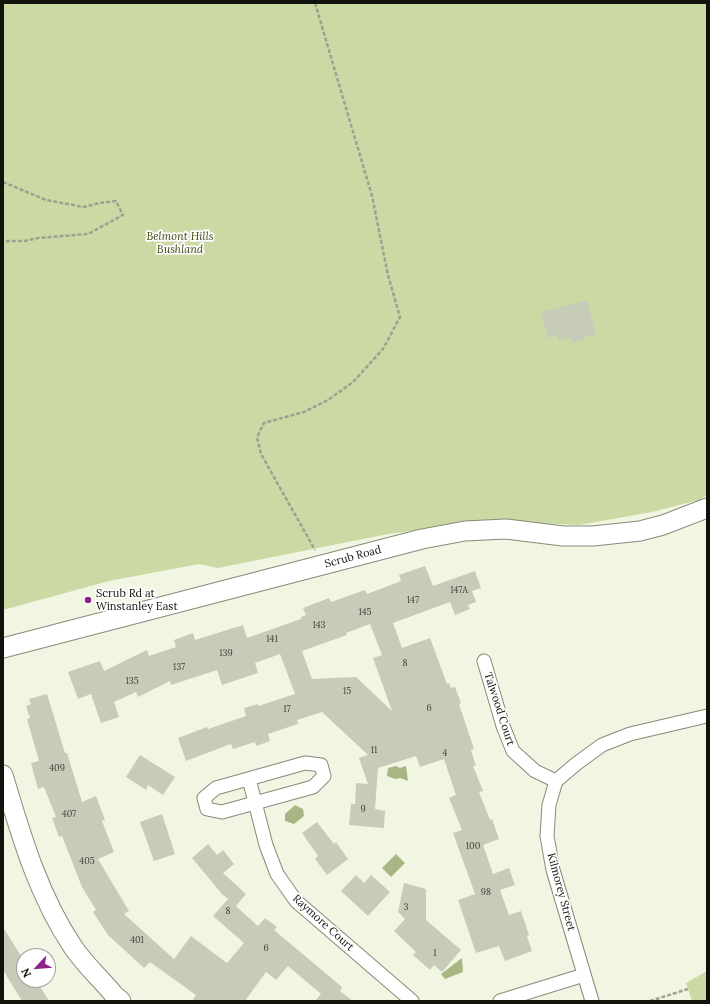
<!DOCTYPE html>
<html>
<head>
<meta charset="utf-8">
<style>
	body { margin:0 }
	#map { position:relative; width:710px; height:1004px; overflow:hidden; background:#f1f6e2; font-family:Lora,serif }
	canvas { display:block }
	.frame { position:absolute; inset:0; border:4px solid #10120b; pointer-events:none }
	.north { position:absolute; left:16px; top:948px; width:40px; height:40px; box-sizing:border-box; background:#fff; border:1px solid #9fa09d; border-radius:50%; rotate:244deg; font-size:11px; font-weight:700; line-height:16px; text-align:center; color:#10120b }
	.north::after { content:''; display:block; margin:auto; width:14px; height:18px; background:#8d2388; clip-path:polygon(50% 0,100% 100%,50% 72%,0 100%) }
</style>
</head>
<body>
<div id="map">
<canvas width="710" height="1004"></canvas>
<div class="frame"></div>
<div class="north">N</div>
</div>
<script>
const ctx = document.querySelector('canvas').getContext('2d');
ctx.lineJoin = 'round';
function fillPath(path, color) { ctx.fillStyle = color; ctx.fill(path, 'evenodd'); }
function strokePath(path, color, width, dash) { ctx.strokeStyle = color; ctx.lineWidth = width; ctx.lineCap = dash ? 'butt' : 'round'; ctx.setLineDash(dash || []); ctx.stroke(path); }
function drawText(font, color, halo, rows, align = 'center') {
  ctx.font = font + ' Lora,serif'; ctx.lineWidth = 3.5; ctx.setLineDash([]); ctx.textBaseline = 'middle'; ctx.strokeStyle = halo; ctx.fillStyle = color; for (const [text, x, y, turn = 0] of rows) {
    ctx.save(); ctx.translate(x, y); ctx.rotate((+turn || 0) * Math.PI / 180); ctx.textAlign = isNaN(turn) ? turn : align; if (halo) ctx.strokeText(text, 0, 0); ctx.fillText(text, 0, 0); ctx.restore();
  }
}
const green = new Path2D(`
	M 3,3 L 707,3 L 707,495 L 699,500 L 652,512 L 579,525 L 487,521 L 388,534 L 218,568 L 199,564 L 109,581 L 3,610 Z
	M 707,971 L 707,1001 L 692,1001 L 686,983 Z`);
const water = new Path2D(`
	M 396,766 L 400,768 L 406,766 L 408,781 L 400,778 L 395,779 L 387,776 L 388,768 Z
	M 295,805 L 303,809 L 304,816 L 294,824 L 285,821 L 285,814 Z
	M 396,854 L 405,863 L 391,877 L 382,868 Z
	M 462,958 L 463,972 L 445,979 L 441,974 Z`);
const building = new Path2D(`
	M 587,300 L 596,334 L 583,338 L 584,340 L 572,343 L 570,338 L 559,341 L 557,335 L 548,338 L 541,312 Z
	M 425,566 L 433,586 L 475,571 L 481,588 L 472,591 L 476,602 L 468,605 L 470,609 L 455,615 L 450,602 L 393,623 L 402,648 L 430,638 L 447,684 L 449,683 L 451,688 L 455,687 L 461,703 L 459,704 L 474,749 L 471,750 L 476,766 L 473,766 L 483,791 L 479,792 L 490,820 L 492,819 L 499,839 L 483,845 L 493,874 L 509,868 L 515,885 L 500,890 L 509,915 L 521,911 L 529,935 L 527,936 L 532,951 L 505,961 L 499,946 L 476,953 L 458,900 L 475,894 L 453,833 L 462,830 L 449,798 L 456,795 L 444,759 L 420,767 L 416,756 L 378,768 L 375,809 L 385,811 L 384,828 L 349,825 L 351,804 L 355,804 L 356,783 L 368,784 L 359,758 L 368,755 L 322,712 L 297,720 L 298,724 L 268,734 L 270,741 L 256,746 L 255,742 L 233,749 L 231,744 L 186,761 L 178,738 L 207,727 L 208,729 L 246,716 L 244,708 L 258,704 L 258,706 L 295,694 L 280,654 L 255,663 L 258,673 L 222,685 L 217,670 L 171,685 L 170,681 L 138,697 L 136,692 L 114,702 L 119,717 L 101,723 L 91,694 L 78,699 L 68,672 L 100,661 L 104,671 L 147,650 L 149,656 L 176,647 L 174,640 L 193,633 L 195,640 L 243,625 L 247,638 L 301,619 L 301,617 L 306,615 L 303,608 L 329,598 L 331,602 L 365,590 L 367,594 L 401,581 L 399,575 ZM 370,624 L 382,655 L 373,658 L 392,711 L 356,677 L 312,679 L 302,651 L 347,635 L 346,633 Z
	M 47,694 L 65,753 L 67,753 L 82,802 L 96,796 L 105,820 L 102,821 L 114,852 L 98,859 L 129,911 L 124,914 L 174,959 L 191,936 L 227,963 L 244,943 L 213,916 L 228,899 L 258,926 L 265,918 L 277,927 L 274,930 L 342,987 L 340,991 L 353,1001 L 315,1001 L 321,994 L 288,966 L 276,980 L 266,972 L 245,1001 L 192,1001 L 196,995 L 150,962 L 144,968 L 108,935 L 93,912 L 96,910 L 82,887 L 62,836 L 59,837 L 52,818 L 56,817 L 44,787 L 38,789 L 31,763 L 39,761 L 27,719 L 30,718 L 26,706 L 31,704 L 29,699 Z
	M 140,755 L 175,777 L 163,795 L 148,785 L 146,790 L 126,777 Z
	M 162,814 L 175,854 L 154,861 L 140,822 Z
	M 317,822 L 334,844 L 336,842 L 348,859 L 327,875 L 315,859 L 318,856 L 302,833 Z
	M 208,844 L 217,855 L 223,850 L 234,864 L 223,873 L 246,894 L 236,906 L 222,894 L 192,858 Z
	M 356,875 L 364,883 L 371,875 L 390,892 L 368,916 L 341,891 Z
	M 404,883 L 426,889 L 426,920 L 461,950 L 442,972 L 434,965 L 430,970 L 413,955 L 416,952 L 394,931 L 405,919 L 398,912 Z
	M 3,927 L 24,961 L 24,980 L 36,980 L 49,1001 L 22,1001 L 3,970 Z`);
const path = new Path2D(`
	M 315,3 L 372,196 L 388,275 L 400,317 L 383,349 L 353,382 L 328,400 L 304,412 L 264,423 L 257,437 L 261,454 L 315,550
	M 3,182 L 46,200 L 84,207 L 99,203 L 116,201 L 123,215 L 88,234 L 38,238 L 24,241 L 3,241
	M 650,1001 L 688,989`);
const street = new Path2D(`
	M 484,661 L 503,726 L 513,751 L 535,771 L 556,781
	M 305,763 L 321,765 L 324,776 L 313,787 L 222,812 L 207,809 L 204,798 L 216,788 Z
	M 249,779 L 266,845 L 277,874 L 296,901 L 412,1001
	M 500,1001 L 584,975
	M 592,1001 L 553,870 L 547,836 L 549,805 L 556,781 L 576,764 L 602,745 L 630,734 L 707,716`);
const secondary = new Path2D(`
	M 3,648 L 422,539 L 465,531 L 506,529 L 563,536 L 593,536 L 640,531 L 663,525 L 707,508
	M 3,775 C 21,835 38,895 73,947 C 85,965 102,980 115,996 L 121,1001`);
const markers = [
	[88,600,4,"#8d2388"]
];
const numberNames = [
	["147A",459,590],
	["147",413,600],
	["145",365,612],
	["143",319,625],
	["141",272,639],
	["139",226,653],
	["8",405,663],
	["137",179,667],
	["135",132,681],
	["15",347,691],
	["6",429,708],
	["17",287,709],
	["11",374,750],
	["4",445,753],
	["409",57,768],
	["9",363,809],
	["407",69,814],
	["100",473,846],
	["405",87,861],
	["98",486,892],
	["3",406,907],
	["8",228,911],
	["401",137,940],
	["6",266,948],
	["1",435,953]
];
const parkNames = [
	["Belmont Hills",180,237],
	["Bushland",180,250]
];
const streetNames = [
	["Scrub Road",353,557,-15],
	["Talwood Court",499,709,72],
	["Kilmorey Street",561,892,75],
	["Raymore Court",323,923,42]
];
const poiNames = [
	["Scrub Rd at",96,594],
	["Winstanley East",96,607]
];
fillPath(green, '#cbd9a4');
fillPath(water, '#a9b683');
fillPath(building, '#c7ccb9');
strokePath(street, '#868b79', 15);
strokePath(secondary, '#868b79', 21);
strokePath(path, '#9da191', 2.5, [4, 2]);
strokePath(street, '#fff', 13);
strokePath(secondary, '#fff', 19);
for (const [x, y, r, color] of markers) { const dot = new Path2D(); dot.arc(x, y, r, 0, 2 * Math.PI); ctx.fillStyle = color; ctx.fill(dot); strokePath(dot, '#fff', 1.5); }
drawText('9px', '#3e4036', null, numberNames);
drawText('italic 11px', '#3b460b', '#fff', parkNames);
drawText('11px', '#10120b', '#fff', streetNames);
drawText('11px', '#10120b', '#fff', poiNames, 'left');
</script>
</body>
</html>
